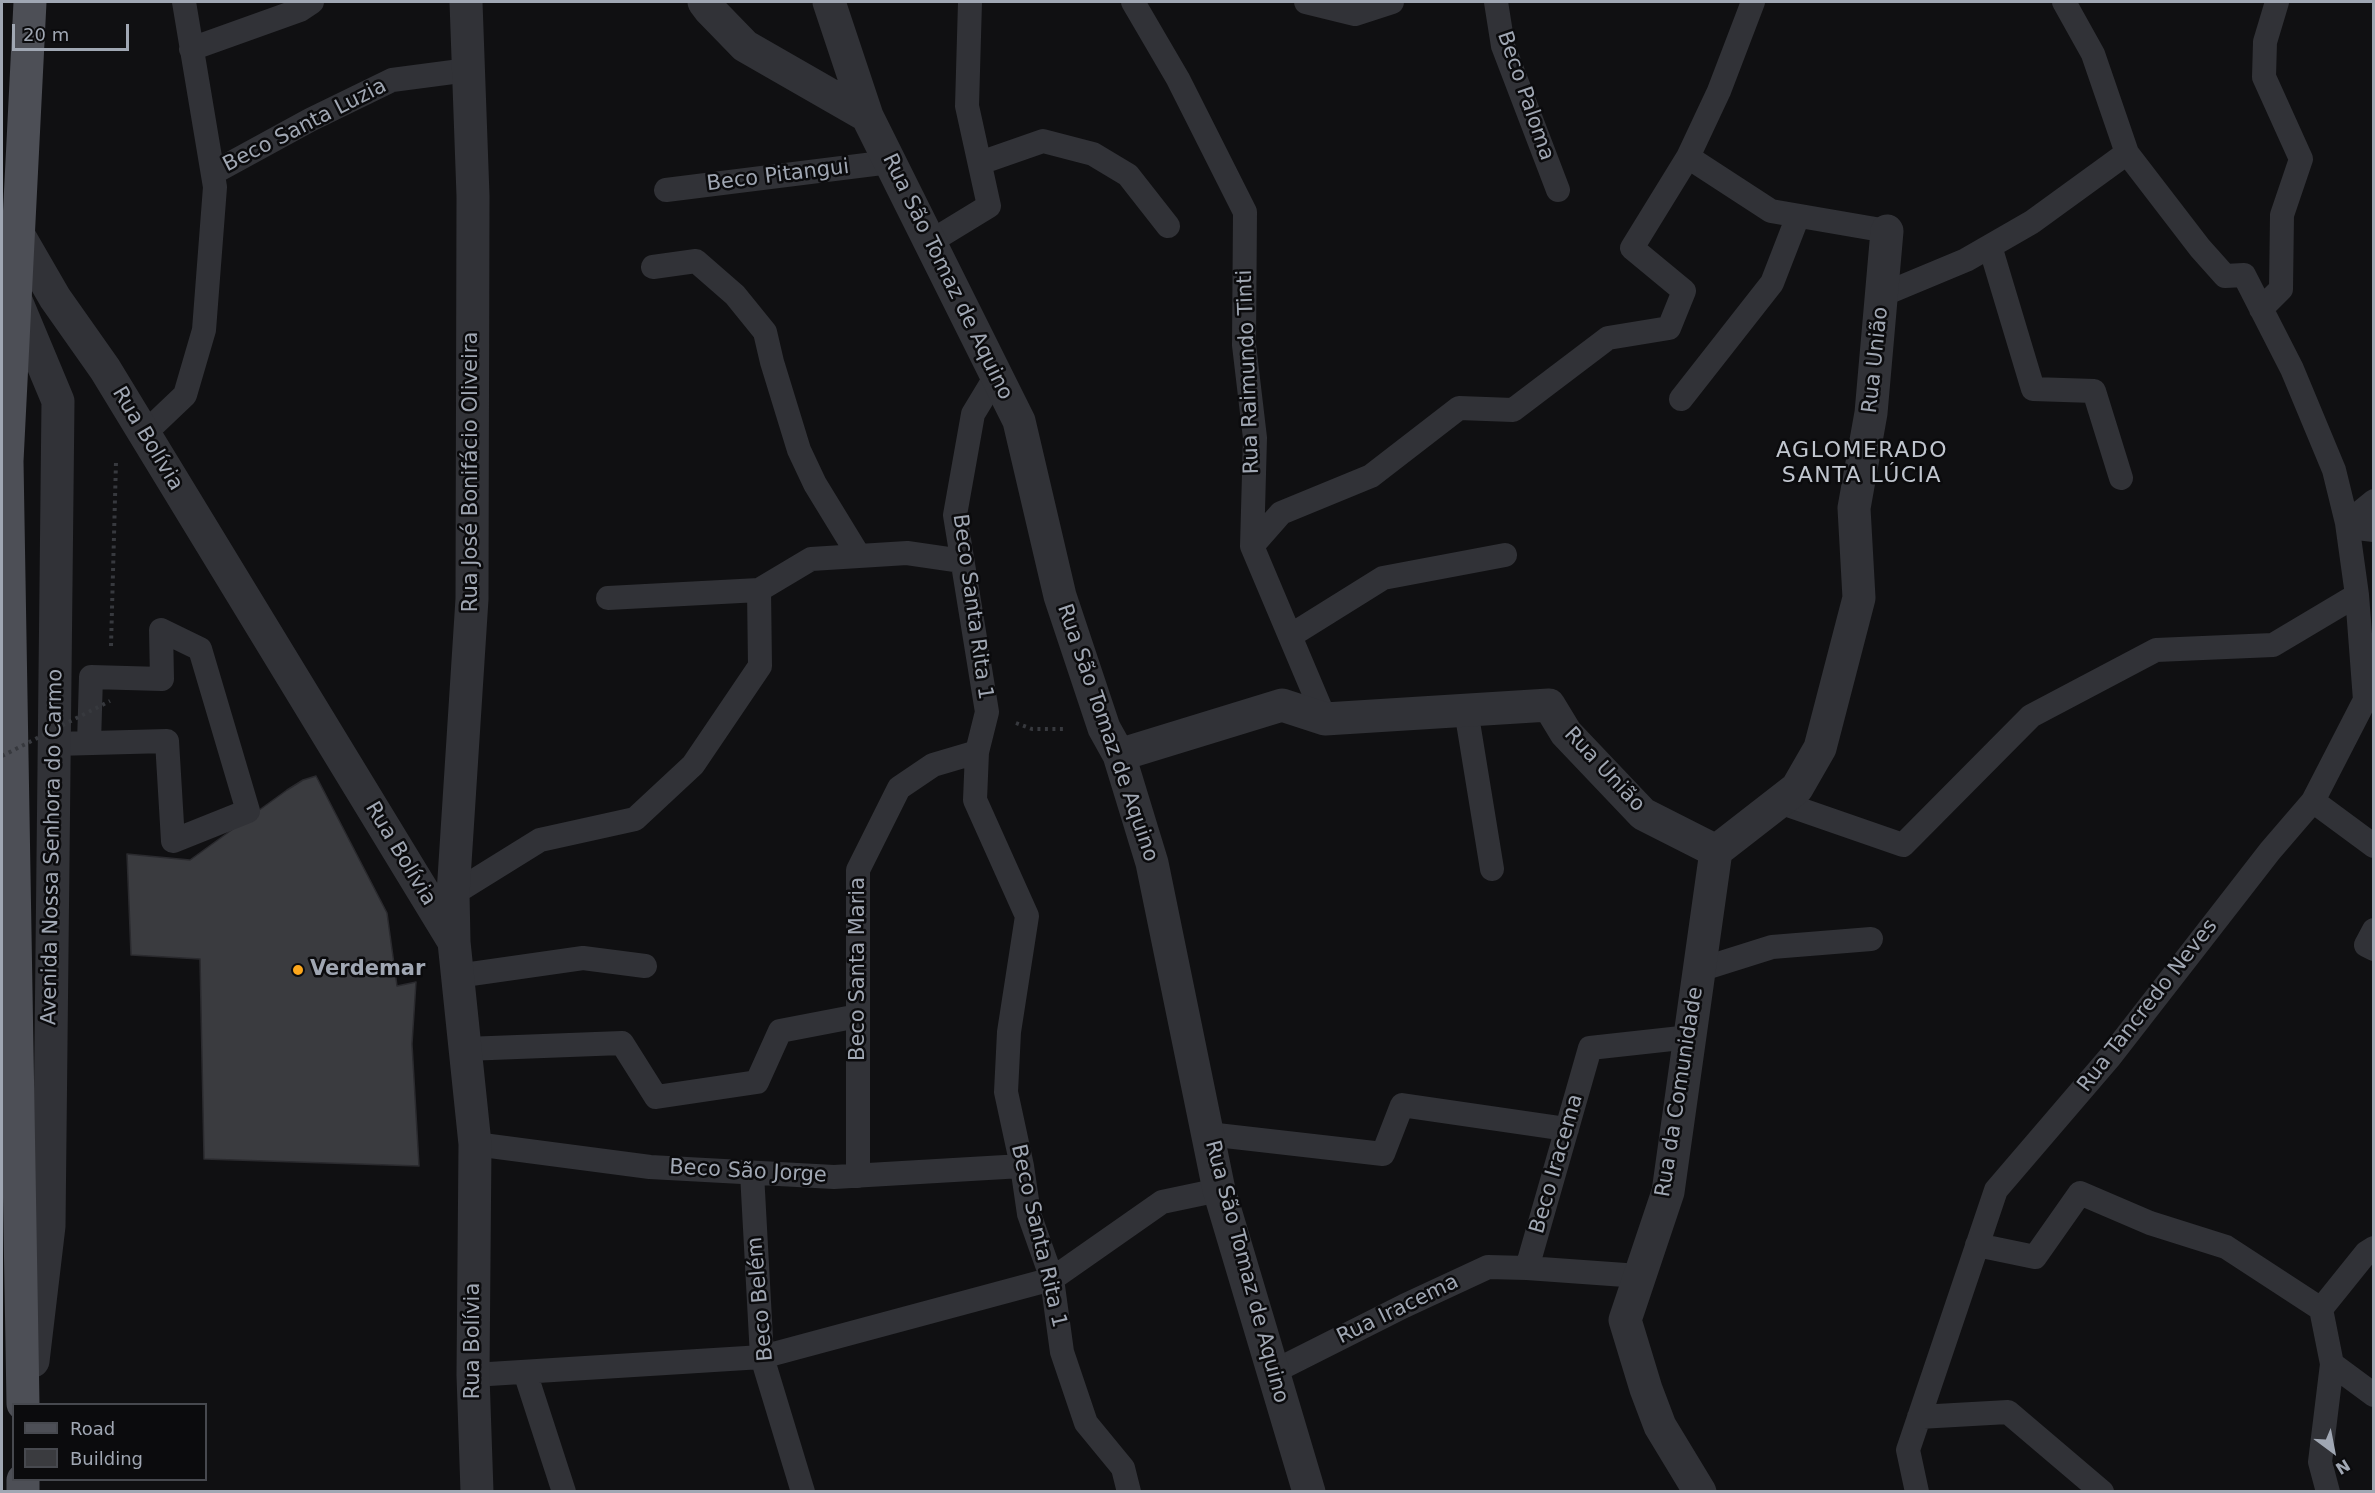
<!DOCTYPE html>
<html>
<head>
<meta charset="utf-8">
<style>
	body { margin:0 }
	#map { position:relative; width:2375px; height:1493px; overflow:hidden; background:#101012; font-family:"DejaVu Sans",sans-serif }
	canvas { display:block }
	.frame { position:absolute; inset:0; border:3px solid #a0a7b3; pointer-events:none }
	.legend { position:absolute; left:12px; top:1403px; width:195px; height:78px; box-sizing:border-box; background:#0b0b0d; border:2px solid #47494f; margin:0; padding:8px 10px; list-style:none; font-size:18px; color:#a0a7b3 }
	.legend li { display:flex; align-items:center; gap:12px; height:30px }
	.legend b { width:30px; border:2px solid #47494f }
	.north { position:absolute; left:2303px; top:1421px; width:60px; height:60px; -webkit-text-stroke:4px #0b0b0d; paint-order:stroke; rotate:148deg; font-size:16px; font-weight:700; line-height:24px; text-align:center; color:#a0a7b3 }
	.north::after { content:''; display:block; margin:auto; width:21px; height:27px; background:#a0a7b3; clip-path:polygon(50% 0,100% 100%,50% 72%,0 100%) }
	.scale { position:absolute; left:12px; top:24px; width:117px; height:27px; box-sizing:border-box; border:3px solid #a0a7b3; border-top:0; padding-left:8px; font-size:18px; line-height:21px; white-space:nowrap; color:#a0a7b3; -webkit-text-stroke:4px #0b0b0d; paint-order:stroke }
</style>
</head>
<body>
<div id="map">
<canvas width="2375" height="1493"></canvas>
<div class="frame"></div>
<ul class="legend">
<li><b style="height:8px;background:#4d4f56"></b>Road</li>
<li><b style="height:16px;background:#3a3b3f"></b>Building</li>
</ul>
<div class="north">N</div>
<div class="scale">20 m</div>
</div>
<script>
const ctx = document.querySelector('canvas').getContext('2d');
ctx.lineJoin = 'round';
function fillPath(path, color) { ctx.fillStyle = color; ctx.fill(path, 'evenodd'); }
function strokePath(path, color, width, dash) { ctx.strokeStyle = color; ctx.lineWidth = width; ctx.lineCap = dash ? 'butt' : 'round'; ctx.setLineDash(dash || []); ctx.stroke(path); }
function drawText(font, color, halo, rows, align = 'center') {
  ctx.font = font + ' "DejaVu Sans",sans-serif'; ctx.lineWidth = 5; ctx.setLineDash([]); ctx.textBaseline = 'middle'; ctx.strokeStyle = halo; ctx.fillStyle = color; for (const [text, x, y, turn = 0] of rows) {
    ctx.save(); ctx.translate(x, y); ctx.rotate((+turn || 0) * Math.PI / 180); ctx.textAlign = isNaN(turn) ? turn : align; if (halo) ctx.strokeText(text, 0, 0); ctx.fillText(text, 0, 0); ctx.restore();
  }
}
const building = new Path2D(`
	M 316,776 L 387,913 L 397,986 L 416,982 L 412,1044 L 419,1166 L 204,1159 L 200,959 L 131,955 L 127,854 L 190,860 L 287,790 L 303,780 Z`);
const path = new Path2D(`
	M 111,646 L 116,462
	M 1016,723 L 1032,729 L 1065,729`);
const lane = new Path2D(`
	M 1133,2 L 1178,79 L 1245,212 L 1244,345 L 1255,438 L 1252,546 L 1325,719
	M 1306,2 L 1355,14 L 1392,2
	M 1496,2 L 1503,46 L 1558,190
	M 1753,2 L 1719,91 L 1688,157 L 1771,211 L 1887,231
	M 191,49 L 300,10 L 312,2
	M 980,163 L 1043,141 L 1093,154 L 1128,175 L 1168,226
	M 213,173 L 310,120 L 392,80 L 468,70
	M 666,190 L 890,162
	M 930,242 L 989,206 L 967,106 L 970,2
	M 1990,246 L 2033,389 L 2094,391 L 2121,478
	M 653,267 L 696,261 L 735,295 L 765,332 L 772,362 L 799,450 L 815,484 L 859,556
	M 1882,295 L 1966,260 L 2032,222 L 2127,153
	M 2261,309 L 2281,289 L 2282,215 L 2301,159 L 2264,77 L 2265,42 L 2277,2
	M 996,376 L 973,414 L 955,515 L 987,712 L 977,752 L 975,800 L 1027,916 L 1009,1032 L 1006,1092 L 1022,1166 L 1029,1214 L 1052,1279 L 1062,1352 L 1086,1423 L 1123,1468 L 1129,1492
	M 1681,399 L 1772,283 L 1798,216
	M 144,434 L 185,395 L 204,330 L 215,187 L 184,2
	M 2347,523 L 2374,501
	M 2348,527 L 2374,530
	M 1252,546 L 1281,513 L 1371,476 L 1459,408 L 1513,410 L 1608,338 L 1669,328 L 1684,291 L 1632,248 L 1688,157
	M 608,598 L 759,590 L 811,559 L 907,553 L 962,561
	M 1290,636 L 1383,578 L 1505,555
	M 1466,710 L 1492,869
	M 55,744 L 167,741 L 173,841 L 248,811 L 200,649 L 161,630 L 162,679 L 91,677 L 89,743
	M 2313,801 L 2374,846
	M 1779,802 L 1903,845 L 2031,716 L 2156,650 L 2273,645 L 2357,595
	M 453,894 L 540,840 L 635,819 L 693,765 L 760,666 L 759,590
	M 2374,930 L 2366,945 L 2374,949
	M 1699,970 L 1772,947 L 1871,939
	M 457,976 L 583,958 L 645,966
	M 465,1049 L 622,1043 L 656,1097 L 757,1082 L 780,1031 L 858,1016
	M 1208,1134 L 1383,1154 L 1402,1105 L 1567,1129
	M 475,1144 L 650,1167 L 834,1177 L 1022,1166
	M 752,1173 L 762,1357 L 803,1492
	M 858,1176 L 858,870 L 899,788 L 933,765 L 977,752
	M 1977,1245 L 2035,1257 L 2080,1193 L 2150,1223 L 2226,1247 L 2321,1309
	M 1639,1276 L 1527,1268 L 1590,1048 L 1690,1037
	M 2332,1364 L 2374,1395
	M 525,1372 L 564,1492
	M 1273,1372 L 1404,1306 L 1488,1267 L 1527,1268
	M 473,1375 L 762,1357 L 1052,1279 L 1162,1202 L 1219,1190
	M 1919,1417 L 2008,1412 L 2102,1492
	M 1917,1492 L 1908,1450 L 1996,1190 L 2110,1057 L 2270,851 L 2313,801 L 2365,700 L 2357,595 L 2347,523 L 2334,470 L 2292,369 L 2244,275 L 2225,276 L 2200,248 L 2127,153 L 2093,54 L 2064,2
	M 2328,1492 L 2320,1462 L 2332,1364 L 2321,1309 L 2366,1253 L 2374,1248`);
const street = new Path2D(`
	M 704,2 L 710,10 L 745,46 L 867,116
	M 829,2 L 867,116 L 1019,421 L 1060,596 L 1104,728 L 1119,755 L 1152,863 L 1219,1190 L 1309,1492
	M 18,234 L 55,298 L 105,369 L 454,942 L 475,1144 L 473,1375 L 477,1492
	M 15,298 L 58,401 L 49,1226 L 33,1361
	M 1119,755 L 1282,705 L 1325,719 L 1549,705 L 1566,733 L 1643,814 L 1716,851
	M 1716,851 L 1797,788 L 1820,748 L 1859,598 L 1854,508 L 1871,413 L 1887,231
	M 454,941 L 453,894 L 472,599 L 473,196 L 466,2
	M 1700,1492 L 1660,1426 L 1646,1389 L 1625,1320 L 1668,1192 L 1716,851`);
const primary = new Path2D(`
	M 23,1404 L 7,461 L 30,2
	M 23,1492 L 23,1480`);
const pathBridge = new Path2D(`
	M 2,756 L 110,701`);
const markers = [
	[298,970,6,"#fda71c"]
];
const streetNames = [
	["Beco Paloma",1525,96,71],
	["Beco Santa Luzia",305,126,-27],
	["Beco Pitangui",778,176,-7],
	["Rua São Tomaz de Aquino",947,277,64],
	["Rua União",1876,360,-84],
	["Rua Raimundo Tinti",1249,372,-92],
	["Rua Bolívia",147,439,59],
	["Rua José Bonifácio Oliveira",472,472,-90],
	["Beco Santa Rita 1",972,607,82],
	["Rua São Tomaz de Aquino",1107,733,71],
	["Rua União",1604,770,47],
	["Avenida Nossa Senhora do Carmo",53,847,-89],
	["Rua Bolívia",400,854,59],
	["Beco Santa Maria",859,969,-90],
	["Rua Tancredo Neves",2148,1006,-52],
	["Rua da Comunidade",1680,1092,-81],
	["Beco Iracema",1557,1164,-74],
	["Beco São Jorge",748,1172,3],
	["Beco Santa Rita 1",1038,1236,77],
	["Rua São Tomaz de Aquino",1246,1272,75],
	["Beco Belém",761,1299,-95],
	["Rua Iracema",1398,1310,-26],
	["Rua Bolívia",474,1341,-90]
];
const poiNames = [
	["Verdemar",310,970]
];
const neighbourhoodNames = [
	["AGLOMERADO",1862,451],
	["SANTA LÚCIA",1862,476]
];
fillPath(building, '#3a3b3f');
strokePath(building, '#2a2a2e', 1.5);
strokePath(path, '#37393e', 4, [3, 4.5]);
strokePath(lane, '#313237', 24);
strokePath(street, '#313237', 33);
strokePath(primary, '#4d4f56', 33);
strokePath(pathBridge, '#37393e', 4, [3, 4.5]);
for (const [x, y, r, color] of markers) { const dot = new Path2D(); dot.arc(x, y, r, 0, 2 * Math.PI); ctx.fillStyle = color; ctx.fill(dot); strokePath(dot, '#0b0b0d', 2); }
drawText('21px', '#a0a7b3', '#0b0b0d', streetNames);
drawText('bold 21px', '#a0a7b3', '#0b0b0d', poiNames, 'left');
ctx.letterSpacing = '1.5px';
drawText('22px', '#c1c6cf', '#0b0b0d', neighbourhoodNames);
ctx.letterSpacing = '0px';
</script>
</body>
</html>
